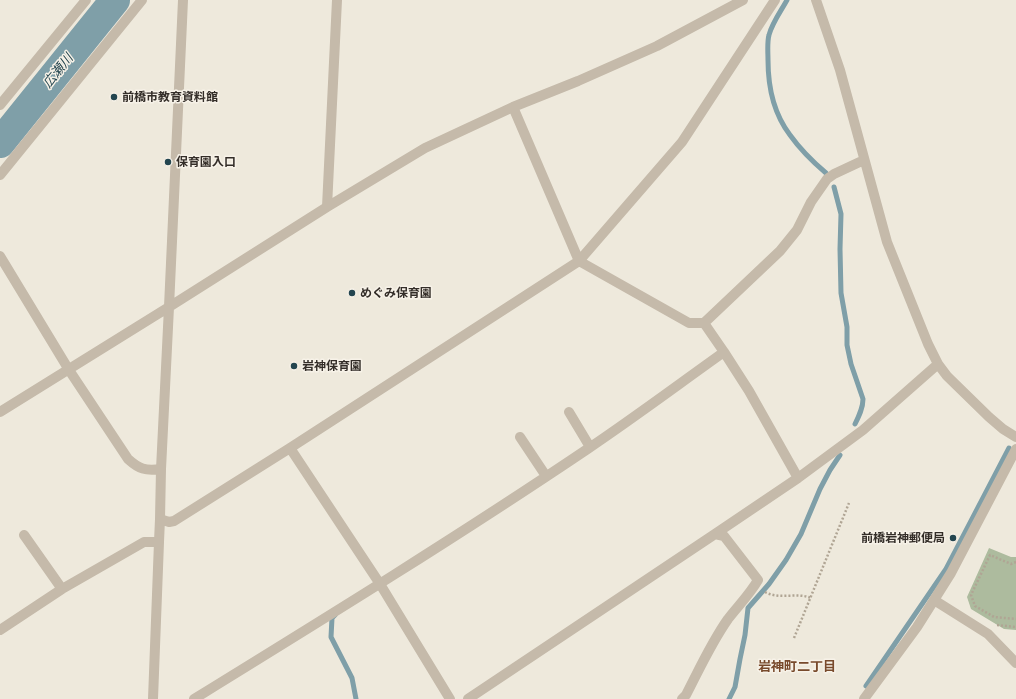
<!DOCTYPE html>
<html>
<head>
<meta charset="utf-8">
<style>
	body { margin:0 }
	canvas { display:block; background:#eee9dc }
</style>
</head>
<body>
<canvas width="1016" height="699"></canvas>
<script>
const ctx = document.querySelector('canvas').getContext('2d');
ctx.lineJoin = 'round';
function fillPath(path, color) { ctx.fillStyle = color; ctx.fill(path, 'evenodd'); }
function strokePath(path, color, width, dash) { ctx.strokeStyle = color; ctx.lineWidth = width; ctx.lineCap = dash ? 'butt' : 'round'; ctx.setLineDash(dash || []); ctx.stroke(path); }
function drawText(font, color, halo, rows, align = 'center') {
  ctx.font = font + ' "Asap Condensed","Noto Sans JP",sans-serif'; ctx.lineWidth = 3; ctx.setLineDash([]); ctx.textBaseline = 'middle'; ctx.strokeStyle = halo; ctx.fillStyle = color; for (const [text, x, y, turn = 0] of rows) {
    ctx.save(); ctx.translate(x, y); ctx.rotate((+turn || 0) * Math.PI / 180); ctx.textAlign = isNaN(turn) ? turn : align; if (halo) ctx.strokeText(text, 0, 0); ctx.fillText(text, 0, 0); ctx.restore();
  }
}
const green = new Path2D(`
	M 989,548 L 1011,557 L 1016,557 L 1016,630 L 1004,629 L 971,609 L 967,597 Z`);
const stream = new Path2D(`
	M 787,0 C 781,11 772,23 769,35 C 767,42 768,53 768,60 C 768,86 774,114 790,135 C 800,149 813,162 826,173
	M 834,187 L 841,214 L 840,249 L 841,293 L 847,327 L 847,345 L 851,364 L 863,399 C 863,408 859,416 855,424
	M 335,615 L 332,618 L 331,637 L 352,678 L 356,699
	M 866,686 L 946,569 L 1009,448
	M 729,699 L 735,687 L 740,659 L 745,635 L 748,608 L 769,584 L 786,560 L 801,534 L 820,489 L 830,470 L 840,455`);
const river = new Path2D(`
	M 0,143 L 115,0`);
const path = new Path2D(`
	M 1016,562 L 1011,564 L 990,555 L 971,595 L 975,606 L 994,617 L 1016,619
	M 765,592 C 779,600 797,592 811,598
	M 997,625 L 1016,627
	M 794,638 L 849,503`);
const minor = new Path2D(`
	M 816,0 L 840,70 L 887,242 L 928,344 L 938,364 L 947,376 L 989,417 L 1003,429 L 1016,437
	M 0,105 L 86,0
	M 513,107 L 579,261 L 689,323 L 704,323 L 780,251 L 797,230 L 811,202 L 827,179 L 834,174 L 864,160
	M 0,175 L 142,0
	M 327,207 L 337,0
	M 0,256 L 69,370 L 128,459 C 139,469 145,471 161,469
	M 704,323 L 724,352 L 749,391 L 798,478
	M 0,412 L 169,307 L 327,207 L 425,148 L 513,107 L 578,81 L 657,46 L 743,0
	M 569,412 L 590,447
	M 520,437 L 546,476
	M 290,448 L 380,584 L 450,699
	M 160,519 L 169,522 L 174,521 L 290,448 L 579,261 L 682,142 L 775,0
	M 24,535 L 62,589
	M 934,600 L 988,634 L 1016,663
	M 0,630 L 62,589 L 144,542 L 159,542
	M 153,699 L 159,542 L 160,519 L 161,469 L 169,307 L 183,0
	M 194,699 C 327,617 460,535 589,448 C 635,417 679,384 724,352
	M 468,699 L 715,534 L 798,478 L 863,430 L 938,364
	M 682,699 L 686,695 C 699,670 711,643 728,619 C 738,606 750,594 758,580 L 724,536 L 715,534
	M 864,699 L 917,627 L 951,573 L 1016,449`);
const markers = [
	[114,97,4,"#23454f"],
	[168,162,4,"#23454f"],
	[352,293,4,"#23454f"],
	[294,366,4,"#23454f"],
	[953,538,4,"#23454f"]
];
const poiNames = [
	["前橋市教育資料館",122,97],
	["保育園入口",176,162],
	["めぐみ保育園",360,293],
	["岩神保育園",302,366],
	["前橋岩神郵便局",945,538,"right"]
];
const waterNames = [
	["広瀬川",58,71,-51]
];
const neighbourhoodNames = [
	["岩神町二丁目",797,667]
];
fillPath(green, '#adbb9e');
strokePath(stream, '#7f9fa8', 5);
strokePath(river, '#7f9fa8', 30);
strokePath(path, '#b0a594', 2.5, [2, 2]);
strokePath(minor, '#c5baaa', 10);
for (const [x, y, r, color] of markers) { const dot = new Path2D(); dot.arc(x, y, r, 0, 2 * Math.PI); ctx.fillStyle = color; ctx.fill(dot); strokePath(dot, '#f7f2e8', 1.5); }
drawText('bold 12px', '#332d28', '#f7f2e8', poiNames, 'left');
drawText('italic 13px', '#23454f', '#f7f2e8', waterNames);
drawText('bold 13px', '#784a2c', '#f7f2e8', neighbourhoodNames);
</script>
</body>
</html>
